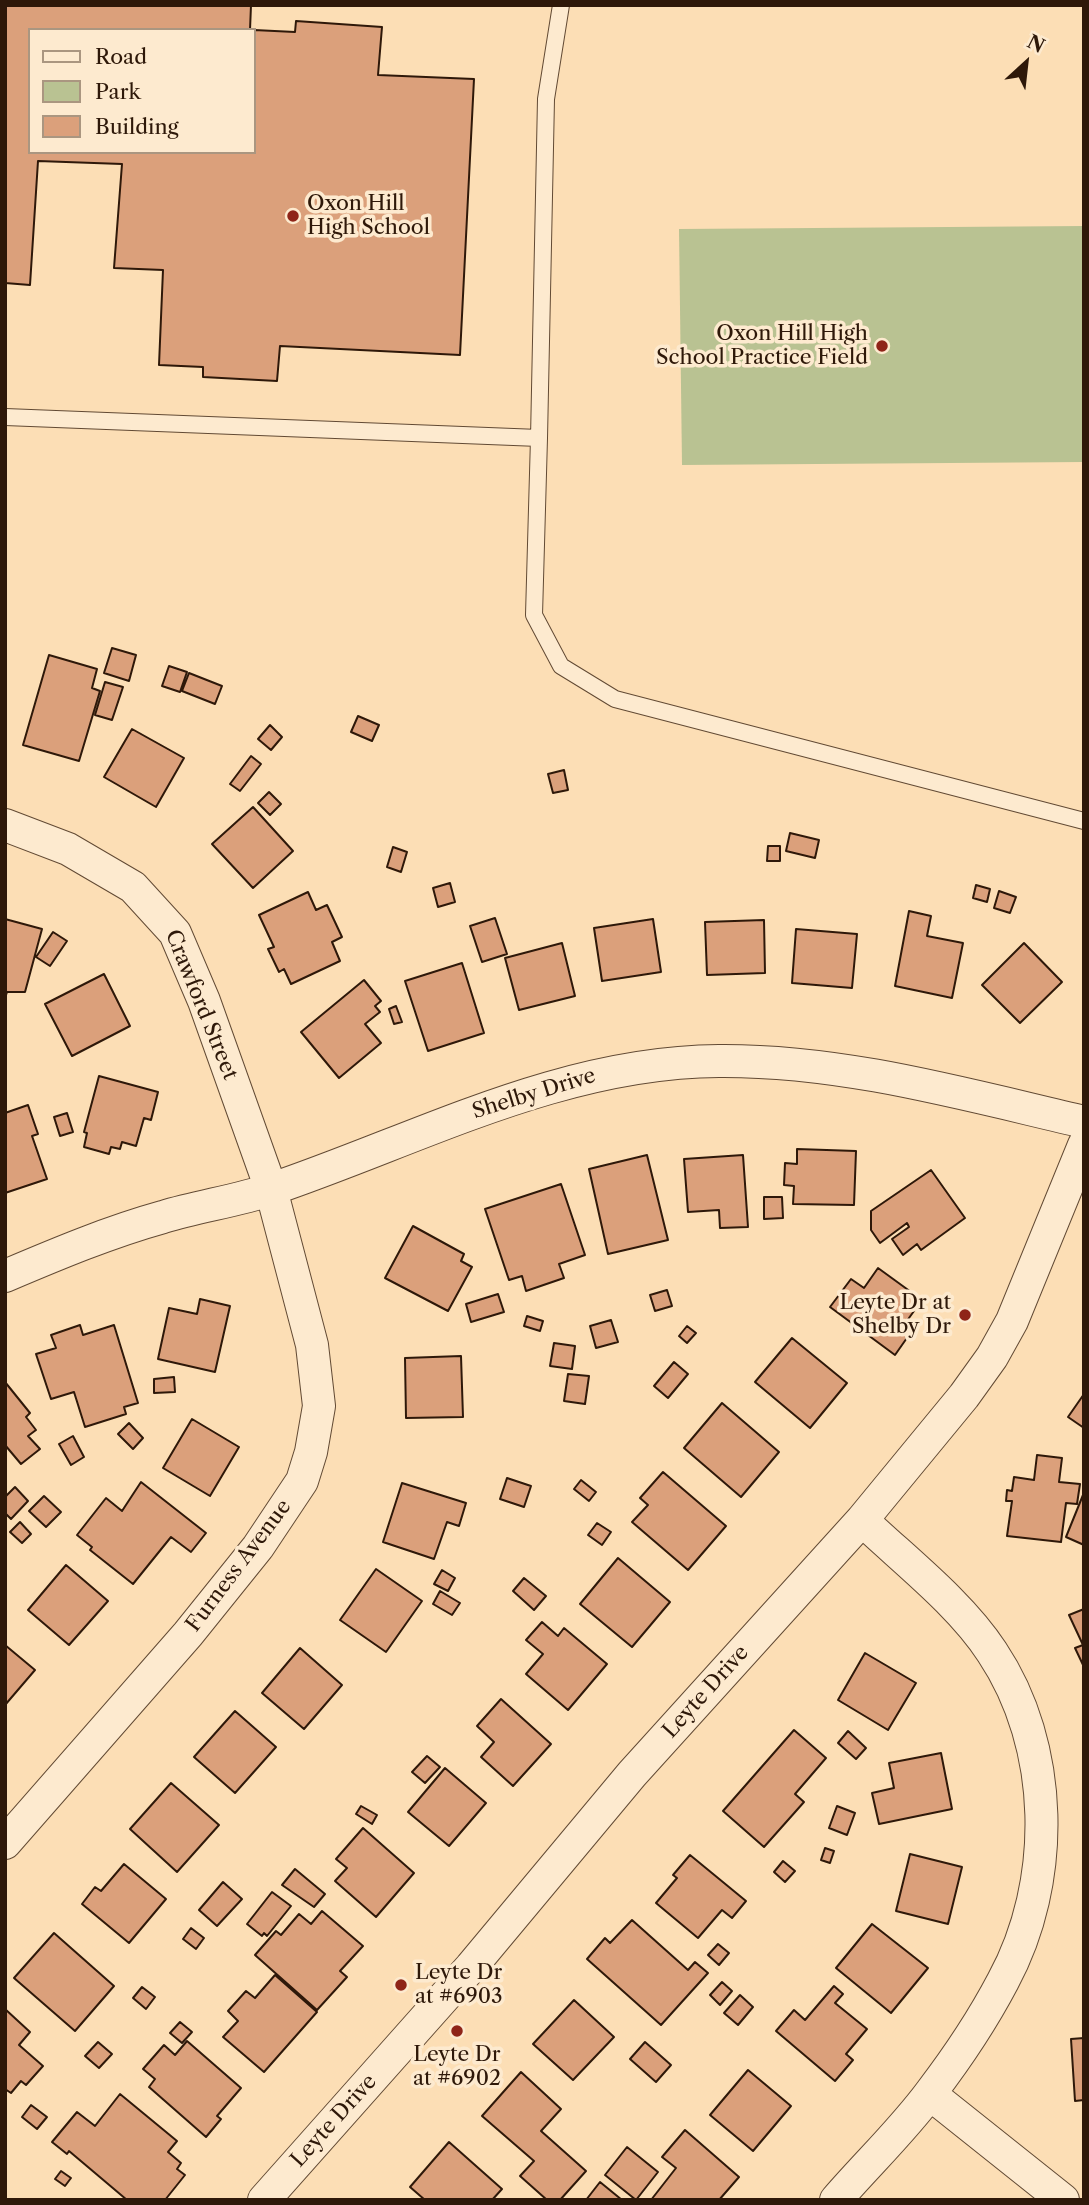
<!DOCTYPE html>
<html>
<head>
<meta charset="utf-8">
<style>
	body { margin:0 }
	#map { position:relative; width:1089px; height:2205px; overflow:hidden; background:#fcdeb5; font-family:"Libre Caslon Text",serif }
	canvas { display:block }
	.frame { position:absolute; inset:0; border:7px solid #2e1809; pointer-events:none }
	.legend { position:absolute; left:28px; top:28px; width:228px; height:126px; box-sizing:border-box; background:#fdeacf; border:2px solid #aa9680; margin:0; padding:9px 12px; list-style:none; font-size:21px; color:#2e1809 }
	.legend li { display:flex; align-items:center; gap:14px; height:35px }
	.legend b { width:35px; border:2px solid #aa9680 }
	.north { position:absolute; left:991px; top:28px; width:70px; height:70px; -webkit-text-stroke:5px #fdeacf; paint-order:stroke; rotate:27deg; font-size:19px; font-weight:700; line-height:28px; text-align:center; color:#2e1809 }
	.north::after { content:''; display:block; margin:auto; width:24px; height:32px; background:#2e1809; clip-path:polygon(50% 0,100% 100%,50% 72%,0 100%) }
</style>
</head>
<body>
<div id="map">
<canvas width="1089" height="2205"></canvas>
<div class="frame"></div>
<ul class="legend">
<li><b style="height:9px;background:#fdeacf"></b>Road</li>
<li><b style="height:19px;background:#b9c292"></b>Park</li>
<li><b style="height:19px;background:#dba07b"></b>Building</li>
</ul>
<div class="north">N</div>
</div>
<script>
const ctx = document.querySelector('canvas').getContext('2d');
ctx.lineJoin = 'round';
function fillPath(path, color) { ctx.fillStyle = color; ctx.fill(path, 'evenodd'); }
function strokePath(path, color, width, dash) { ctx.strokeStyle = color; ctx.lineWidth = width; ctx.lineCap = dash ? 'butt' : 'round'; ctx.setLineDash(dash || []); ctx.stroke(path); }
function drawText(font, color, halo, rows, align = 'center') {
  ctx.font = font + ' "Libre Caslon Text",serif'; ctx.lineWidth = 7; ctx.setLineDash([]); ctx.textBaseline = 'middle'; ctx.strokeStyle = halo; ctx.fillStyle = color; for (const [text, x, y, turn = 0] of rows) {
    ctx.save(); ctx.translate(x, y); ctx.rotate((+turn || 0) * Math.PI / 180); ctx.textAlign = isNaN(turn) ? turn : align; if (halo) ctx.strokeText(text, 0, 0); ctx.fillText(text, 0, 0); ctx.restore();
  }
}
const green = new Path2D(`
	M 1084,226 L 1084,462 L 682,465 L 679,229 Z`);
const building = new Path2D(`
	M 5,5 L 251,5 L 250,30 L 30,30 L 30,152 L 254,152 L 254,30 L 295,32 L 296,21 L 382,27 L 378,75 L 474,79 L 460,355 L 280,346 L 277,381 L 203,377 L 203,367 L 159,365 L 163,270 L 114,268 L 122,164 L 38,161 L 30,285 L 5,283 Z
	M 112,648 L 136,655 L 129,681 L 104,673 Z
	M 49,655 L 97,669 L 92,688 L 100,691 L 79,761 L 23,745 Z
	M 169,666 L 187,672 L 180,692 L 162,686 Z
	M 189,673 L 222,686 L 215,704 L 182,691 Z
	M 105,682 L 123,687 L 112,720 L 95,715 Z
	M 358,716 L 379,725 L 372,741 L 351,732 Z
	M 270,725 L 282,737 L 271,750 L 258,739 Z
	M 132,729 L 184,758 L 156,807 L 104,777 Z
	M 251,756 L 261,764 L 240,791 L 230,784 Z
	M 564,770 L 568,790 L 553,793 L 548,774 Z
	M 269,792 L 281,804 L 270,815 L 258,803 Z
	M 253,807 L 293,851 L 253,888 L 212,844 Z
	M 790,833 L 819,840 L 815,858 L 786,851 Z
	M 768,846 L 780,846 L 780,861 L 767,861 Z
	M 393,847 L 407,852 L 401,872 L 387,867 Z
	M 450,883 L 455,902 L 438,907 L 433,888 Z
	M 976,885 L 990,889 L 987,902 L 973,898 Z
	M 999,891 L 1016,897 L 1010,913 L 994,908 Z
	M 308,892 L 316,910 L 327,905 L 342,937 L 332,942 L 340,961 L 291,984 L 284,969 L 279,972 L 268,949 L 274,947 L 259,915 Z
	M 909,911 L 931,916 L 927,936 L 963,943 L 952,998 L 895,986 Z
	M 495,918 L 507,954 L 482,962 L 470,926 Z
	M 5,919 L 42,929 L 25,992 L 7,992 L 5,998 Z
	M 653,919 L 661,972 L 602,981 L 594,928 Z
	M 764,920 L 765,973 L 707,975 L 705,922 Z
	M 796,929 L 857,934 L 852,988 L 792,983 Z
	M 53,932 L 67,941 L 50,966 L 36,957 Z
	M 562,943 L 575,996 L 519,1010 L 505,958 Z
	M 1024,943 L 1062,982 L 1020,1023 L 982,985 Z
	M 462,963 L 484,1033 L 428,1051 L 405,981 Z
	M 104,974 L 130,1026 L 72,1056 L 45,1004 Z
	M 364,980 L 381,1001 L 375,1006 L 380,1012 L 365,1024 L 381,1043 L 339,1078 L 301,1032 Z
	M 396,1006 L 402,1022 L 394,1024 L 389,1009 Z
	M 99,1076 L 158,1092 L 151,1120 L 144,1118 L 136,1146 L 122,1142 L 120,1149 L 111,1147 L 109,1154 L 84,1147 L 87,1133 L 84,1132 Z
	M 28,1105 L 38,1134 L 32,1136 L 47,1179 L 5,1193 L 5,1113 Z
	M 67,1113 L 73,1132 L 60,1136 L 54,1117 Z
	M 797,1149 L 856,1151 L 854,1205 L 793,1204 L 794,1186 L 784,1185 L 785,1163 L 797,1164 Z
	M 647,1155 L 668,1240 L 608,1254 L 589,1169 Z
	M 743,1155 L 748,1227 L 720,1228 L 719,1210 L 688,1212 L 684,1159 Z
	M 931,1170 L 965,1218 L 921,1250 L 917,1244 L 903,1255 L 892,1239 L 909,1227 L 907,1223 L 880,1243 L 871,1230 L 871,1211 Z
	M 561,1184 L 585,1255 L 559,1264 L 564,1278 L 526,1291 L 522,1276 L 509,1280 L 485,1209 Z
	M 764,1197 L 782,1197 L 783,1218 L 764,1219 Z
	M 413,1226 L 464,1254 L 461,1261 L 472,1267 L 448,1311 L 385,1278 Z
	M 878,1268 L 922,1300 L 901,1329 L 909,1335 L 895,1355 L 830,1307 L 851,1279 L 864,1288 Z
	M 667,1290 L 672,1306 L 655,1311 L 650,1295 Z
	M 498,1294 L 504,1312 L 471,1322 L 466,1304 Z
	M 200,1299 L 230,1306 L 215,1372 L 158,1359 L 169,1308 L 197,1314 Z
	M 527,1316 L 543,1321 L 540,1331 L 524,1326 Z
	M 611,1320 L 618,1342 L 596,1348 L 590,1326 Z
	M 80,1325 L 83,1335 L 114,1325 L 138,1403 L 124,1407 L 126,1414 L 85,1427 L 74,1392 L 51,1399 L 36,1354 L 56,1348 L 51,1335 Z
	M 687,1326 L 696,1333 L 687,1343 L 679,1336 Z
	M 792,1338 L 847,1383 L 810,1428 L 755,1382 Z
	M 554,1343 L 575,1346 L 572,1369 L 550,1366 Z
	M 461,1356 L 463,1417 L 406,1418 L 405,1358 Z
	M 674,1362 L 688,1374 L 668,1398 L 654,1386 Z
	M 568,1374 L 589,1376 L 585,1404 L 564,1401 Z
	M 174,1377 L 175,1392 L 154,1393 L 154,1379 Z
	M 5,1382 L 30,1413 L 26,1417 L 36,1430 L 28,1436 L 40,1449 L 21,1464 L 5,1445 Z
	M 1084,1394 L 1084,1428 L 1068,1417 Z
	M 722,1403 L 779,1452 L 741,1497 L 684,1448 Z
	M 192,1419 L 239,1447 L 210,1496 L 163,1468 Z
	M 129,1423 L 143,1438 L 133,1449 L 118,1434 Z
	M 73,1436 L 84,1457 L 71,1465 L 59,1444 Z
	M 1037,1455 L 1062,1458 L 1059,1482 L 1080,1484 L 1077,1504 L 1066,1503 L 1061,1542 L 1007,1536 L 1012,1501 L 1006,1501 L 1007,1490 L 1012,1491 L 1014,1477 L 1034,1480 Z
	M 663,1472 L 726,1526 L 688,1570 L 632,1522 L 648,1505 L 640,1498 Z
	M 507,1478 L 531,1486 L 524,1507 L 500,1499 Z
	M 581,1480 L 596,1492 L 589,1501 L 574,1489 Z
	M 141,1482 L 206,1533 L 191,1552 L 171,1537 L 133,1584 L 90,1550 L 92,1547 L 77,1535 L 106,1498 L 122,1511 Z
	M 402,1483 L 466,1503 L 459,1526 L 447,1522 L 434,1559 L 383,1542 Z
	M 15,1487 L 28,1501 L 11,1519 L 5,1513 L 5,1497 Z
	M 1083,1495 L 1084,1495 L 1084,1545 L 1066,1537 Z
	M 44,1496 L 61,1512 L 46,1527 L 29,1511 Z
	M 20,1522 L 31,1534 L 22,1543 L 10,1532 Z
	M 597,1523 L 611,1532 L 602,1545 L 588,1535 Z
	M 618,1558 L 670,1602 L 632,1647 L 580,1604 Z
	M 66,1565 L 108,1601 L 69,1645 L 28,1610 Z
	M 376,1569 L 422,1601 L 386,1652 L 340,1620 Z
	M 442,1570 L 455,1578 L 448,1591 L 434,1584 Z
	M 524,1578 L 546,1596 L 534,1610 L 513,1591 Z
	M 440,1591 L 460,1603 L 452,1615 L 433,1604 Z
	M 1084,1609 L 1084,1667 L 1075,1648 L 1083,1645 L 1069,1615 Z
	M 542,1622 L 558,1636 L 564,1628 L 607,1664 L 568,1710 L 526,1674 L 543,1654 L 526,1640 Z
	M 5,1645 L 35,1670 L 5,1705 Z
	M 300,1648 L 342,1685 L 304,1729 L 262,1693 Z
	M 865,1653 L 916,1683 L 888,1730 L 838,1700 Z
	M 501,1699 L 551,1744 L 513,1786 L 481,1757 L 494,1742 L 477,1726 Z
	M 235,1711 L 276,1747 L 235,1793 L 194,1757 Z
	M 794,1730 L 826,1758 L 795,1794 L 804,1802 L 764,1847 L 723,1811 Z
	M 848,1731 L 866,1748 L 856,1759 L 838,1743 Z
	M 941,1753 L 952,1809 L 879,1824 L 872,1793 L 894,1788 L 889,1763 Z
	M 427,1756 L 440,1767 L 425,1783 L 412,1772 Z
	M 445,1768 L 486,1803 L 449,1846 L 408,1812 Z
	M 171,1783 L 219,1825 L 177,1872 L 130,1829 Z
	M 361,1806 L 377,1815 L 372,1824 L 356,1814 Z
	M 837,1806 L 855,1813 L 847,1835 L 829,1828 Z
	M 363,1828 L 414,1873 L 376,1917 L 335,1881 L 347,1868 L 336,1859 Z
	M 825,1848 L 834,1851 L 830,1863 L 821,1860 Z
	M 910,1854 L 962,1867 L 948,1924 L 896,1911 Z
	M 690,1855 L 746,1901 L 732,1918 L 722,1910 L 698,1938 L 656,1903 L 677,1878 L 673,1875 Z
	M 783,1861 L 795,1871 L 785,1882 L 774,1872 Z
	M 124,1864 L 166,1899 L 129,1943 L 82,1904 L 95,1887 L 101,1891 Z
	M 295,1869 L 325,1894 L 314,1907 L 282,1885 Z
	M 223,1882 L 242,1899 L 217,1926 L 199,1910 Z
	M 272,1892 L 291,1906 L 267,1936 L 264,1933 L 262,1936 L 247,1924 Z
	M 322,1911 L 363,1946 L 340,1971 L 347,1977 L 317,2010 L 255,1955 L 276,1931 L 281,1935 L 299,1914 L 311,1924 Z
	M 632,1920 L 688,1970 L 695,1962 L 708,1973 L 661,2025 L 587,1959 L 605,1938 L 610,1943 Z
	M 872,1924 L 928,1968 L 891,2013 L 836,1968 Z
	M 191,1928 L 204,1938 L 196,1949 L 183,1939 Z
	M 54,1933 L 114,1986 L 75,2031 L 14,1978 Z
	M 718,1944 L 729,1953 L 719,1965 L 708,1955 Z
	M 275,1975 L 317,2012 L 264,2072 L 223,2037 L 238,2021 L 228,2011 L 246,1991 L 255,1998 Z
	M 722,1982 L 732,1991 L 720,2005 L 710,1995 Z
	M 834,1986 L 843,1994 L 835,2003 L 867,2029 L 846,2054 L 853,2060 L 835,2081 L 776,2031 L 794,2010 L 805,2020 Z
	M 142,1987 L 155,1997 L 146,2009 L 133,1998 Z
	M 740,1995 L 753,2007 L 738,2025 L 724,2013 Z
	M 574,2000 L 614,2037 L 573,2080 L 533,2044 Z
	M 5,2009 L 30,2032 L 19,2045 L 43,2066 L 26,2085 L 21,2081 L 11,2093 L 5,2089 Z
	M 180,2022 L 192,2032 L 182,2043 L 170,2033 Z
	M 1084,2038 L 1084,2100 L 1075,2101 L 1071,2039 Z
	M 187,2041 L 241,2088 L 217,2116 L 221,2119 L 206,2137 L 149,2087 L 155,2079 L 143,2069 L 164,2045 L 175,2055 Z
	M 98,2042 L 112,2054 L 99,2068 L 85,2056 Z
	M 645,2042 L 671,2065 L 656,2082 L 630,2059 Z
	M 748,2070 L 791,2106 L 753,2151 L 710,2115 Z
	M 521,2072 L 561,2109 L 541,2131 L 586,2171 L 560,2200 L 547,2200 L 520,2176 L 534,2161 L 482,2116 Z
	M 120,2094 L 177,2141 L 168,2152 L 181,2163 L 177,2169 L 185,2175 L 165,2200 L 127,2200 L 69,2151 L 67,2154 L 52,2142 L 77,2112 L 95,2126 Z
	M 31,2105 L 47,2117 L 37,2129 L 22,2117 Z
	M 685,2130 L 739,2177 L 719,2200 L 651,2200 L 676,2168 L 662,2157 Z
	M 449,2142 L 502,2189 L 492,2200 L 425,2200 L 410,2187 Z
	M 627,2147 L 658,2172 L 636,2200 L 605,2175 Z
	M 61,2171 L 71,2178 L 65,2186 L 55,2179 Z
	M 600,2182 L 622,2200 L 586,2200 Z`);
const lane = new Path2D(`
	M 5,417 L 539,438 L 534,615 L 561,666 L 615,699 L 1084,821
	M 539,438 L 546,99 L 561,5`);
const street = new Path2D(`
	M 5,825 L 68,849 L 133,887 L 175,933 L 204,1001 L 271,1189 L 312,1345 L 319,1406 L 311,1452 L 302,1481 L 258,1547 L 188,1634 L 5,1843
	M 5,1276 C 57,1254 109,1232 163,1217 C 199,1206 237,1201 272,1189 C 419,1139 560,1062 719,1061 C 843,1060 963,1094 1084,1122
	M 930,2094 L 1063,2200
	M 264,2200 L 471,1967 L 632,1774 L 862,1520 L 964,1396 L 992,1357 L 1012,1321 L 1084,1145
	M 836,2200 C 867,2164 903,2130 931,2092 C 957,2058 983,2019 1003,1981 C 1057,1882 1055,1746 992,1652 C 960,1603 904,1560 862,1520`);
const markers = [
	[293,216,7,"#8f2418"],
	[882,346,7,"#8f2418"],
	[965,1315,7,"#8f2418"],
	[401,1985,7,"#8f2418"],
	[457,2031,7,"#8f2418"]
];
const poiNames = [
	["Oxon Hill",307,204],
	["High School",307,228],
	["Oxon Hill High",868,334,"right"],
	["School Practice Field",868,358,"right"],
	["Leyte Dr at",951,1303,"right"],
	["Shelby Dr",951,1327,"right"],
	["Leyte Dr",415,1973],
	["at #6903",415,1997],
	["Leyte Dr",457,2055,"center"],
	["at #6902",457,2079,"center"]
];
const streetNames = [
	["Crawford Street",201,1005,68],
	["Shelby Drive",534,1094,-17],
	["Furness Avenue",239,1566,-53],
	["Leyte Drive",706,1692,-48],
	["Leyte Drive",334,2121,-48]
];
fillPath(green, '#b9c292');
fillPath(building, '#dba07b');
strokePath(building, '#2e1809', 2);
strokePath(lane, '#624a34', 18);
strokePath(street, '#624a34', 34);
strokePath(lane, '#fdeacf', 16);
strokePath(street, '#fdeacf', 32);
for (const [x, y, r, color] of markers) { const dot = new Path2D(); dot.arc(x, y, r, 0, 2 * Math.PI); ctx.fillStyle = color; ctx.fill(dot); strokePath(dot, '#fdeacf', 2.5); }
drawText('21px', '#2e1809', '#fdeacf', poiNames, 'left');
drawText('21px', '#2e1809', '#fdeacf', streetNames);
</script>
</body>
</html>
